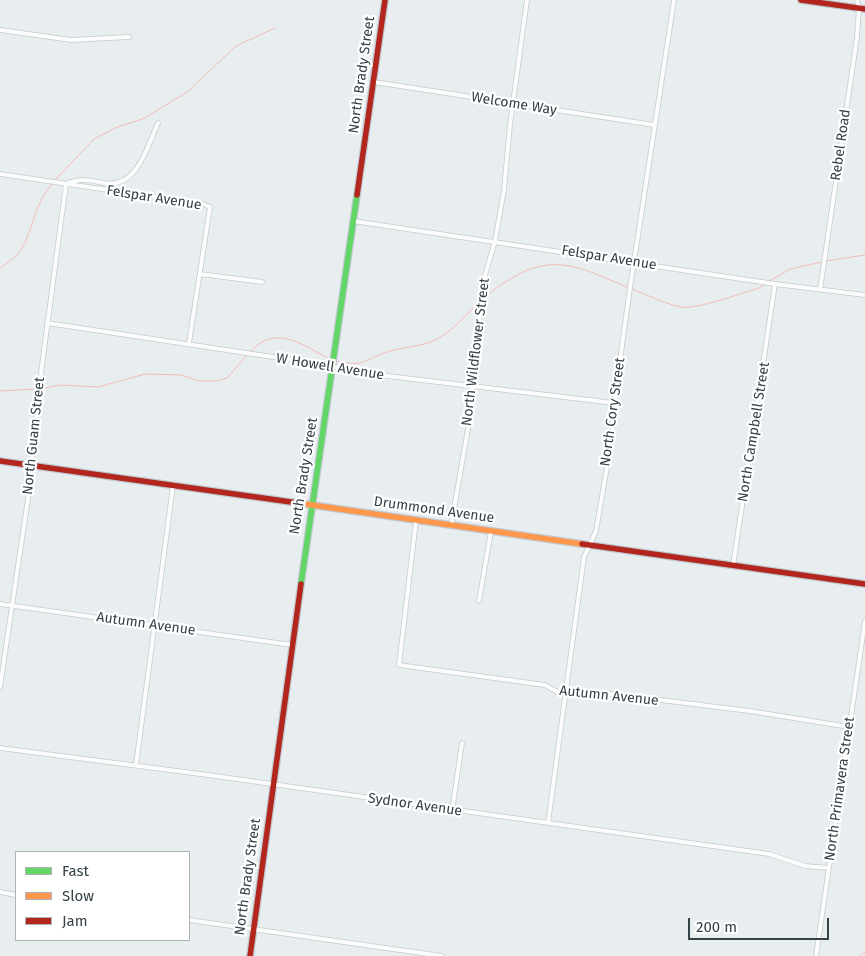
<!DOCTYPE html>
<html>
<head>
<meta charset="utf-8">
<style>
	body { margin:0 }
	#map { position:relative; width:865px; height:956px; overflow:hidden; background:#e8edf0; font-family:"Fira Sans",sans-serif }
	canvas { display:block }
	.legend { position:absolute; left:15px; top:851px; width:175px; height:90px; box-sizing:border-box; background:#fff; border:1px solid #aeb3b5; margin:0; padding:6px 9px; list-style:none; font-size:15px; color:#344147 }
	.legend li { display:flex; align-items:center; gap:10px; height:25px }
	.legend b { width:25px; border:1px solid #aeb3b5 }
	.scale { position:absolute; left:688px; top:918px; width:141px; height:22px; box-sizing:border-box; border:2px solid #344147; border-top:0; padding-left:6px; font-size:15px; line-height:18px; white-space:nowrap; color:#344147; -webkit-text-stroke:4px #fff; paint-order:stroke }
</style>
</head>
<body>
<div id="map">
<canvas width="865" height="956"></canvas>
<ul class="legend">
<li><b style="height:6px;background:#63d668"></b>Fast</li>
<li><b style="height:6px;background:#ff974d"></b>Slow</li>
<li><b style="height:6px;background:#b3261e"></b>Jam</li>
</ul>
<div class="scale">200 m</div>
</div>
<script>
const ctx = document.querySelector('canvas').getContext('2d');
ctx.lineJoin = 'round';
function strokePath(path, color, width, dash) { ctx.strokeStyle = color; ctx.lineWidth = width; ctx.lineCap = dash ? 'butt' : 'round'; ctx.setLineDash(dash || []); ctx.stroke(path); }
function drawText(font, color, halo, rows, align = 'center') {
  ctx.font = font + ' "Fira Sans",sans-serif'; ctx.lineWidth = 4.5; ctx.setLineDash([]); ctx.textBaseline = 'middle'; ctx.strokeStyle = halo; ctx.fillStyle = color; for (const [text, x, y, turn = 0] of rows) {
    ctx.save(); ctx.translate(x, y); ctx.rotate((+turn || 0) * Math.PI / 180); ctx.textAlign = isNaN(turn) ? turn : align; if (halo) ctx.strokeText(text, 0, 0); ctx.fillText(text, 0, 0); ctx.restore();
  }
}
const stream = new Path2D(`
	M 55,180 L 94,139 L 115,128 L 145,118 L 187,92 L 236,46 L 275,28
	M 826,261 L 865,255
	M 0,268 C 7,263 16,257 21,250 C 34,228 35,201 53,183
	M 768,282 L 790,269 L 822,262
	M 485,297 C 553,241 578,269 649,296 C 659,300 670,305 681,307 C 695,310 742,293 759,288 L 765,284
	M 251,351 C 277,323 303,346 330,359
	M 336,361 C 365,367 362,361 387,352 C 403,347 420,347 435,340 C 454,331 466,313 482,300
	M 41,389 L 60,385 L 98,387 L 145,374 L 181,375 L 199,381 L 217,381 L 227,378 L 248,354
	M 0,391 L 37,389
	M 860,956 L 865,952`);
const street = new Path2D(`
	M 0,30 L 71,40 L 129,37
	M 374,82 L 654,125
	M 0,174 L 203,204 L 210,207 L 189,343
	M 353,221 L 775,284 L 865,295
	M 200,274 L 262,282
	M 820,290 L 857,37 L 859,8 L 857,0
	M 47,323 L 313,363 L 371,374 L 614,403
	M 416,521 L 399,665 L 545,685 L 559,693 L 587,691 L 750,711 L 849,727
	M 451,526 L 469,423 L 479,320 L 483,304 L 483,282 L 495,241 L 504,190 L 510,125 L 527,0
	M 733,566 L 775,284
	M 479,601 L 491,531
	M 0,604 L 292,645
	M 0,687 L 33,465 L 32,454 L 39,388 L 66,184 C 79,178 90,180 104,183 C 137,189 147,147 158,123
	M 0,748 L 208,775 L 769,854 L 805,866 L 829,868
	M 136,765 L 173,486
	M 452,811 L 462,743
	M 548,823 L 584,557 L 596,531 L 612,438 L 614,403 L 630,288 L 674,0
	M 0,892 L 16,895
	M 189,920 L 442,956
	M 816,956 L 865,621`);
const fast = new Path2D(`
	M 301,584 L 357,195`);
const slow = new Path2D(`
	M 298,503 L 582,544`);
const jam = new Path2D(`
	M 801,0 L 865,9
	M 357,195 L 385,0
	M 0,461 L 298,503
	M 582,544 L 865,584
	M 250,956 L 301,584`);
const streetNames = [
	["North Brady Street",362,75,-82],
	["Welcome Way",514,104,9],
	["Rebel Road",841,145,-82],
	["Felspar Avenue",154,198,9],
	["Felspar Avenue",609,258,9],
	["North Wildflower Street",476,352,-83],
	["W Howell Avenue",330,367,9],
	["North Cory Street",613,412,-82],
	["North Campbell Street",754,432,-81],
	["North Guam Street",34,436,-84],
	["North Brady Street",304,476,-81],
	["Drummond Avenue",434,510,8],
	["Autumn Avenue",146,624,8],
	["Autumn Avenue",609,696,6],
	["North Primavera Street",840,789,-82],
	["Sydnor Avenue",415,805,8],
	["North Brady Street",248,877,-82]
];
strokePath(stream, '#f2bcb5', 1);
strokePath(street, '#c6cbce', 5.5);
strokePath(fast, '#c0cad1', 8);
strokePath(slow, '#c0cad1', 8);
strokePath(jam, '#c0cad1', 8);
strokePath(street, '#fcfcfd', 4);
strokePath(fast, '#63d668', 5.5);
strokePath(slow, '#ff974d', 5.5);
strokePath(jam, '#b3261e', 5.5);
drawText('14px', '#344147', '#fff', streetNames);
</script>
</body>
</html>
